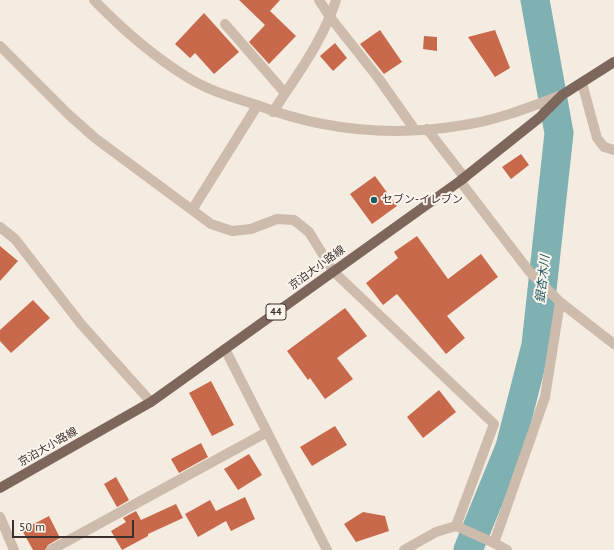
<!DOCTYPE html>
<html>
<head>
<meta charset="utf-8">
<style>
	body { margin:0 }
	#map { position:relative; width:614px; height:550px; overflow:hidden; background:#f4ebe1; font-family:"PT Sans",sans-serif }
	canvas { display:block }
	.scale { position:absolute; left:12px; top:520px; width:122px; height:18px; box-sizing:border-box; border:2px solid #3b302b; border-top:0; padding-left:5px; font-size:12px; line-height:14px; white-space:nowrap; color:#3b302b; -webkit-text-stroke:3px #fbf5ee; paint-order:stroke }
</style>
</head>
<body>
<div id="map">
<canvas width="614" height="550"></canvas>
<div class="scale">50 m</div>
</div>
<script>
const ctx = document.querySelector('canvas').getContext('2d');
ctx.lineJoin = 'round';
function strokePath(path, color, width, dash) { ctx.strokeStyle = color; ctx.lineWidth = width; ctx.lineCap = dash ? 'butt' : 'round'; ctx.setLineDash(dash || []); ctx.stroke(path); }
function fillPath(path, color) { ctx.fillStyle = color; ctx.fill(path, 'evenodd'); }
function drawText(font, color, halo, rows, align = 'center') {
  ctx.font = font + ' "PT Sans","Noto Sans JP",sans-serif'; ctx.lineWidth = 4; ctx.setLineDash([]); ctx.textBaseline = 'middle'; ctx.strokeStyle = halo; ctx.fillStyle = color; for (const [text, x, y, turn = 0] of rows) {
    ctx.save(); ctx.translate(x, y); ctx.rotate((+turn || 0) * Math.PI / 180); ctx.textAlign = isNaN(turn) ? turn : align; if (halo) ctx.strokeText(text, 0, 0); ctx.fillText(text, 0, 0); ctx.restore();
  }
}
const river = new Path2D(`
	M 468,550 L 510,447 L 536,345 L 559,133 L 535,0`);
const building = new Path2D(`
	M 239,0 L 280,0 L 270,11 L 296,36 L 269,64 L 249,42 L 265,25 Z
	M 204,13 L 239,52 L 214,74 L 195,53 L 190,58 L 175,44 Z
	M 380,30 L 402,62 L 384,74 L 360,44 Z
	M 495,30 L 510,68 L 495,77 L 468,37 Z
	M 424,36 L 437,37 L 437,51 L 423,49 Z
	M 335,43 L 347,58 L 333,71 L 320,56 Z
	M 521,154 L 529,165 L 511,179 L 502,167 Z
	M 375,176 L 397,206 L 372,224 L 350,194 Z
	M 417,236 L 448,279 L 481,254 L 498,277 L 447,316 L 465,338 L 446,354 L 397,294 L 383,305 L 366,283 L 398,258 L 394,252 Z
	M 0,246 L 18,261 L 0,281 Z
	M 33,300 L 50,318 L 11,353 L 0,341 L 0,330 Z
	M 345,308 L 367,336 L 337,358 L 353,379 L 325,399 L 310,378 L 308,380 L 287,351 Z
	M 211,381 L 234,425 L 212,436 L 189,393 Z
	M 439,390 L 456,412 L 423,438 L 407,417 Z
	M 335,426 L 347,445 L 312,466 L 300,447 Z
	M 201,443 L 208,457 L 179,473 L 171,459 Z
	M 249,454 L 262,475 L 238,490 L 224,469 Z
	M 116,477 L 129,500 L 117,507 L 104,484 Z
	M 245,497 L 255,519 L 231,531 L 226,521 L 198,537 L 185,514 L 210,500 L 216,511 Z
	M 176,504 L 183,518 L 148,534 L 148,536 L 122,550 L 111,531 L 126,522 L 123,518 L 136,511 L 141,520 Z
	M 363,512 L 385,516 L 389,531 L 356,542 L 344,524 Z
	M 49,516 L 60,538 L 48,545 L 45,550 L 33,550 L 22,530 Z`);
const minor = new Path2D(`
	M 94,0 C 122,29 153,56 187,77 C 209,91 232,97 257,105 C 324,131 393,137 464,125 C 498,120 530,107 562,95
	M 319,0 L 330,17 L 379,79 L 415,130
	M 225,24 L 285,93
	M 0,46 L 68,114 L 95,138 L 211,224 L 232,231 L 251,229 L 277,219 L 294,220 L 309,232 L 333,271 L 494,424 L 456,526
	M 582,83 L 597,138 L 604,147 L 614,150
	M 273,112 C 296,76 323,41 336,0
	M 427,129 L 465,178
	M 460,181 L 529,271 L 560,302 L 614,344
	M 192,210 L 257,106
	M 0,227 L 15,239 L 81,324 L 151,402
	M 225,349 L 327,550
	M 0,517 L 14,550
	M 494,543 L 545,397 L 560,302
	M 51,550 L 267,432
	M 404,550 L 436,532 L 456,526 L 494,543 L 507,550`);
const major = new Path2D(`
	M 0,488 L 151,402 L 460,181 L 539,118 L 562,95 L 614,62`);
const markers = [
	[374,200,4,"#1f5a5e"]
];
const shields = [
	[276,312,20]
];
const shieldNames = [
	["44",276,312]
];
const poiNames = [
	["セブン-イレブン",382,200]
];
const streetNames = [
	["京泊大小路線",317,268,-36],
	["京泊大小路線",48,447,-30]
];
const waterNames = [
	["銀杏木川",543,279,-84]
];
strokePath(river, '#7fb0b2', 29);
fillPath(building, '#c8694b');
strokePath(minor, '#cdbbac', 10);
strokePath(major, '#7d675c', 10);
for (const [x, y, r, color] of markers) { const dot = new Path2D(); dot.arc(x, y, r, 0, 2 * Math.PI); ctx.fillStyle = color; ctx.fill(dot); strokePath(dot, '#fbf5ee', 1.5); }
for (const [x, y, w] of shields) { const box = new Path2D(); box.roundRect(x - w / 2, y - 8, w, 16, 3); ctx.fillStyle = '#fbf5ee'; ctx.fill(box); strokePath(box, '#3b302b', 1); }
drawText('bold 10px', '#3b302b', null, shieldNames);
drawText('11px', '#3b302b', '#fbf5ee', poiNames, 'left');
drawText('11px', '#3b302b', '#fbf5ee', streetNames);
drawText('italic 12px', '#1f5a5e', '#fbf5ee', waterNames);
</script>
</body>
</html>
